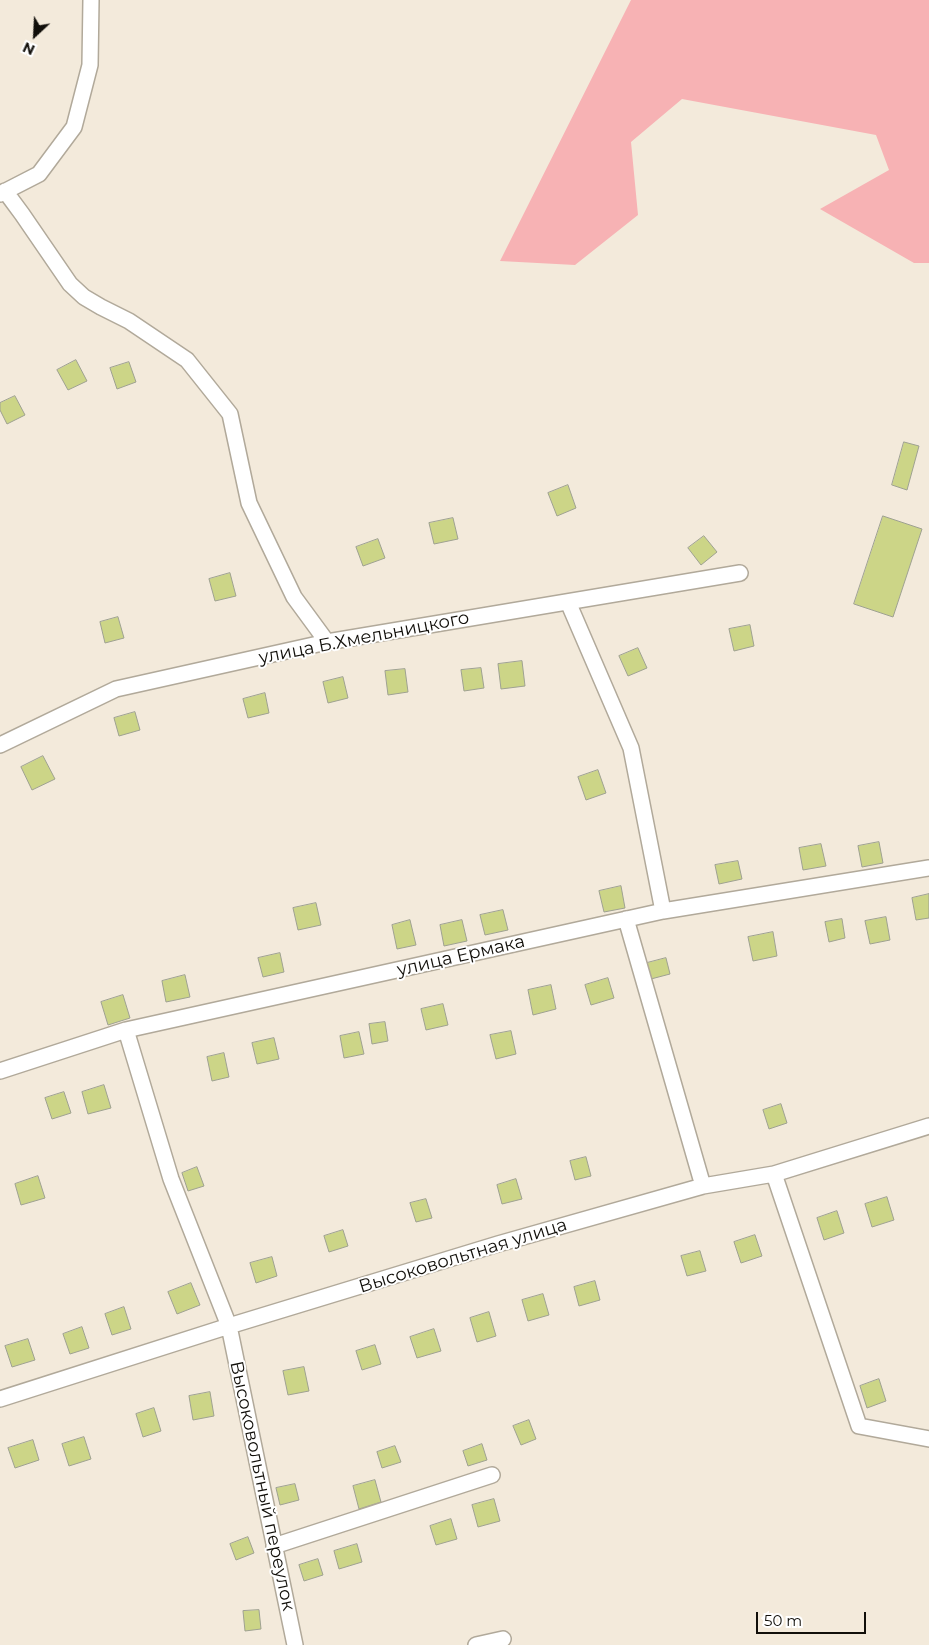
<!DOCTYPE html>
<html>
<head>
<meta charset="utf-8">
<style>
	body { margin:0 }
	#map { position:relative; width:929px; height:1645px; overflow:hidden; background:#f3eadb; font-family:Montserrat,sans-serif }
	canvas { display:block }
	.north { position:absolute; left:10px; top:10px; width:50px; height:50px; -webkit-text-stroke:4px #fff; paint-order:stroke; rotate:205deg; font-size:14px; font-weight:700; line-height:20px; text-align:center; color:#110f0a }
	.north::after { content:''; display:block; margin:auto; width:18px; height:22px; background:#110f0a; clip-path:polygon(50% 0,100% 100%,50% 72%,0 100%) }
	.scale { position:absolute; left:756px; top:1612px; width:110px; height:22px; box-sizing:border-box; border:2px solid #110f0a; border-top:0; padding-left:6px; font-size:15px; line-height:18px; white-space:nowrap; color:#110f0a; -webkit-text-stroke:4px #fff; paint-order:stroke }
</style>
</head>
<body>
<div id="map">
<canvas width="929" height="1645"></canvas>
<div class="north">N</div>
<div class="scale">50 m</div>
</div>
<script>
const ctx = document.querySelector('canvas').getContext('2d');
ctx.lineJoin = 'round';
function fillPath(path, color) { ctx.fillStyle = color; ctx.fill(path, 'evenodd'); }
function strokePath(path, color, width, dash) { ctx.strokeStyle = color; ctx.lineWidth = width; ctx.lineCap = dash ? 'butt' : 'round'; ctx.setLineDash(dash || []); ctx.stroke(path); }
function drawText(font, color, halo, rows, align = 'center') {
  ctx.font = font + ' Montserrat,sans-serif'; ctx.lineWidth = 4; ctx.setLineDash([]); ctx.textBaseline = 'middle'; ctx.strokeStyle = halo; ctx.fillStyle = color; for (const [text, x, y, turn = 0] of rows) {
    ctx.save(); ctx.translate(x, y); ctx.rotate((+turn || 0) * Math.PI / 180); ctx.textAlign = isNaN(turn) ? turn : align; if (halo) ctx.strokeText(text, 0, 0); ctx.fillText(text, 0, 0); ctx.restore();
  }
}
const green = new Path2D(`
	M 631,0 L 929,0 L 929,263 L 914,263 L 820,209 L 889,170 L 876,135 L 682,99 L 631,142 L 638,215 L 575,265 L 500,261 Z`);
const building = new Path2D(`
	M 76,360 L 87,381 L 68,390 L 57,370 Z
	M 129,362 L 136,382 L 117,389 L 110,368 Z
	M 15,396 L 25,415 L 7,424 L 0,410 L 0,403 Z
	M 904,442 L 919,446 L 907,490 L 892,485 Z
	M 568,485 L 576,508 L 557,516 L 548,493 Z
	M 883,516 L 922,529 L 893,617 L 854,604 Z
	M 453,518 L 458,539 L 434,544 L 429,523 Z
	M 704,536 L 717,552 L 701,565 L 688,548 Z
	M 378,539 L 385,558 L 363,566 L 356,547 Z
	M 230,573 L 236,596 L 215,601 L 209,579 Z
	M 118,617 L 124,638 L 105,643 L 100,622 Z
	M 750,625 L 754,646 L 734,651 L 729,629 Z
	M 638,648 L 647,668 L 628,676 L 619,656 Z
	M 522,661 L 525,686 L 501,689 L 498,664 Z
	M 481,668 L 484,688 L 464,691 L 461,670 Z
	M 405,669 L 408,692 L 388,695 L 385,671 Z
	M 343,677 L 348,698 L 328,703 L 323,682 Z
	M 265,693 L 269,713 L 248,718 L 243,699 Z
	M 135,712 L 140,730 L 119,736 L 114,718 Z
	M 43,756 L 55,779 L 32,790 L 21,767 Z
	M 598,770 L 606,793 L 586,800 L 578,777 Z
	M 879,842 L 883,863 L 862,867 L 858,846 Z
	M 821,844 L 826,866 L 803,870 L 799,848 Z
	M 738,861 L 742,879 L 719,884 L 715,865 Z
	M 621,886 L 625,908 L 604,912 L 599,891 Z
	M 929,894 L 929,918 L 916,920 L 912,898 Z
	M 316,903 L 321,925 L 298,930 L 293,908 Z
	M 503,910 L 508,930 L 485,935 L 480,915 Z
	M 886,917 L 890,940 L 870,944 L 865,921 Z
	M 842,919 L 845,938 L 829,942 L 825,922 Z
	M 410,920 L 416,945 L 397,949 L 392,925 Z
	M 462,920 L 467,941 L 444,946 L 440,925 Z
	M 773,932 L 777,956 L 753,961 L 748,937 Z
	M 280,953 L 284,972 L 263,977 L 258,958 Z
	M 666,958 L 670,974 L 651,979 L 647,963 Z
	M 185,975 L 190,997 L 166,1002 L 162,981 Z
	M 608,978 L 614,998 L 591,1005 L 585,985 Z
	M 551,985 L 556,1009 L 533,1015 L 528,990 Z
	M 123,995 L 130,1018 L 108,1025 L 101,1002 Z
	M 443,1004 L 448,1025 L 426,1030 L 421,1009 Z
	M 385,1022 L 388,1041 L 372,1044 L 369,1024 Z
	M 511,1031 L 516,1054 L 496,1059 L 490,1035 Z
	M 359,1032 L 364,1054 L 344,1058 L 340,1036 Z
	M 274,1038 L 279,1059 L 257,1064 L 252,1043 Z
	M 224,1053 L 229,1077 L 212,1081 L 207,1057 Z
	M 104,1085 L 111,1108 L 88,1114 L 82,1092 Z
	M 64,1092 L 71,1113 L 52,1119 L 45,1098 Z
	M 781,1104 L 787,1123 L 769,1129 L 763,1110 Z
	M 586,1157 L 591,1176 L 575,1180 L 570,1161 Z
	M 197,1167 L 204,1186 L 188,1191 L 182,1173 Z
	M 38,1176 L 45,1198 L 21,1205 L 15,1184 Z
	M 516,1179 L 522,1199 L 502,1204 L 497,1185 Z
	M 887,1197 L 894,1220 L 872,1227 L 865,1204 Z
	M 426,1199 L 432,1218 L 416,1222 L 410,1203 Z
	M 837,1211 L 844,1233 L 824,1240 L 817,1218 Z
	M 343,1230 L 348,1246 L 329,1252 L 324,1236 Z
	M 755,1235 L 762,1256 L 741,1263 L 734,1242 Z
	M 700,1251 L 706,1271 L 687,1276 L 681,1256 Z
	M 272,1257 L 277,1276 L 256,1283 L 250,1263 Z
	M 595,1281 L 600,1300 L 579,1306 L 574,1287 Z
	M 191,1283 L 200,1305 L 177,1314 L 168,1292 Z
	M 543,1294 L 549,1315 L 528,1321 L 522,1300 Z
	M 124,1307 L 131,1329 L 112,1335 L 105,1314 Z
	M 489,1312 L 496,1336 L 477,1342 L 470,1318 Z
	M 82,1327 L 89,1348 L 70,1354 L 63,1334 Z
	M 434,1329 L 441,1351 L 417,1358 L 410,1337 Z
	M 28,1339 L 35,1360 L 12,1367 L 5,1346 Z
	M 375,1345 L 381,1364 L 362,1370 L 356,1351 Z
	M 304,1367 L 309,1391 L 288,1395 L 283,1371 Z
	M 879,1379 L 886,1401 L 867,1408 L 860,1386 Z
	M 210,1392 L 214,1416 L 193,1420 L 189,1396 Z
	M 154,1408 L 161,1431 L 143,1437 L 136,1414 Z
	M 529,1420 L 536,1439 L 521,1445 L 513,1426 Z
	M 84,1437 L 91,1459 L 69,1466 L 62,1444 Z
	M 33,1440 L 39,1460 L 15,1468 L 8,1448 Z
	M 482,1444 L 487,1460 L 468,1466 L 463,1451 Z
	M 395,1446 L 401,1462 L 382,1468 L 377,1452 Z
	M 375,1480 L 381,1502 L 359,1509 L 353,1486 Z
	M 295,1484 L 299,1500 L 280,1505 L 276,1488 Z
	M 494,1499 L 500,1521 L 478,1527 L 472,1505 Z
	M 451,1519 L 457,1539 L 436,1545 L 430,1526 Z
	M 248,1537 L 254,1553 L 236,1560 L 230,1544 Z
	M 357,1544 L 362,1562 L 339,1569 L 334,1551 Z
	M 318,1559 L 323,1575 L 304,1581 L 299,1565 Z
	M 259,1610 L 261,1629 L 245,1631 L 243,1611 Z`);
const street = new Path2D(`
	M 5,191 L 22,214 L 70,284 L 84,297 L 101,307 L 129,321 L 187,360 L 230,414 L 249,503 L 294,597 L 327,642
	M 0,194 L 39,174 L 74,127 L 90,65 L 91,0
	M 568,602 L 631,748 L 663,911
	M 0,745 L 116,689 L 327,642 L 740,573
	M 626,919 L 703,1186
	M 126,1030 L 171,1179 L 229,1326 L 295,1645
	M 0,1071 L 126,1030 L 663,911 L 929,868
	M 774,1174 L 859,1426 L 929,1439
	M 0,1399 L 229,1326 L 498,1244 L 703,1186 L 774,1174 L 929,1126
	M 274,1546 L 492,1475
	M 476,1645 L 503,1639`);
const streetNames = [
	["улица Б.Хмельницкого",364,638,-11],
	["улица Ермака",461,956,-13],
	["Высоковольтная улица",463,1256,-17],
	["Высоковольтный переулок",262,1486,78]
];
fillPath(green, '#f7b2b4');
fillPath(building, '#ccd587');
strokePath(building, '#9ea191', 1);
strokePath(street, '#b1a99a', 18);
strokePath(street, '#fff', 15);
drawText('18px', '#110f0a', '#fff', streetNames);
</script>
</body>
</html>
